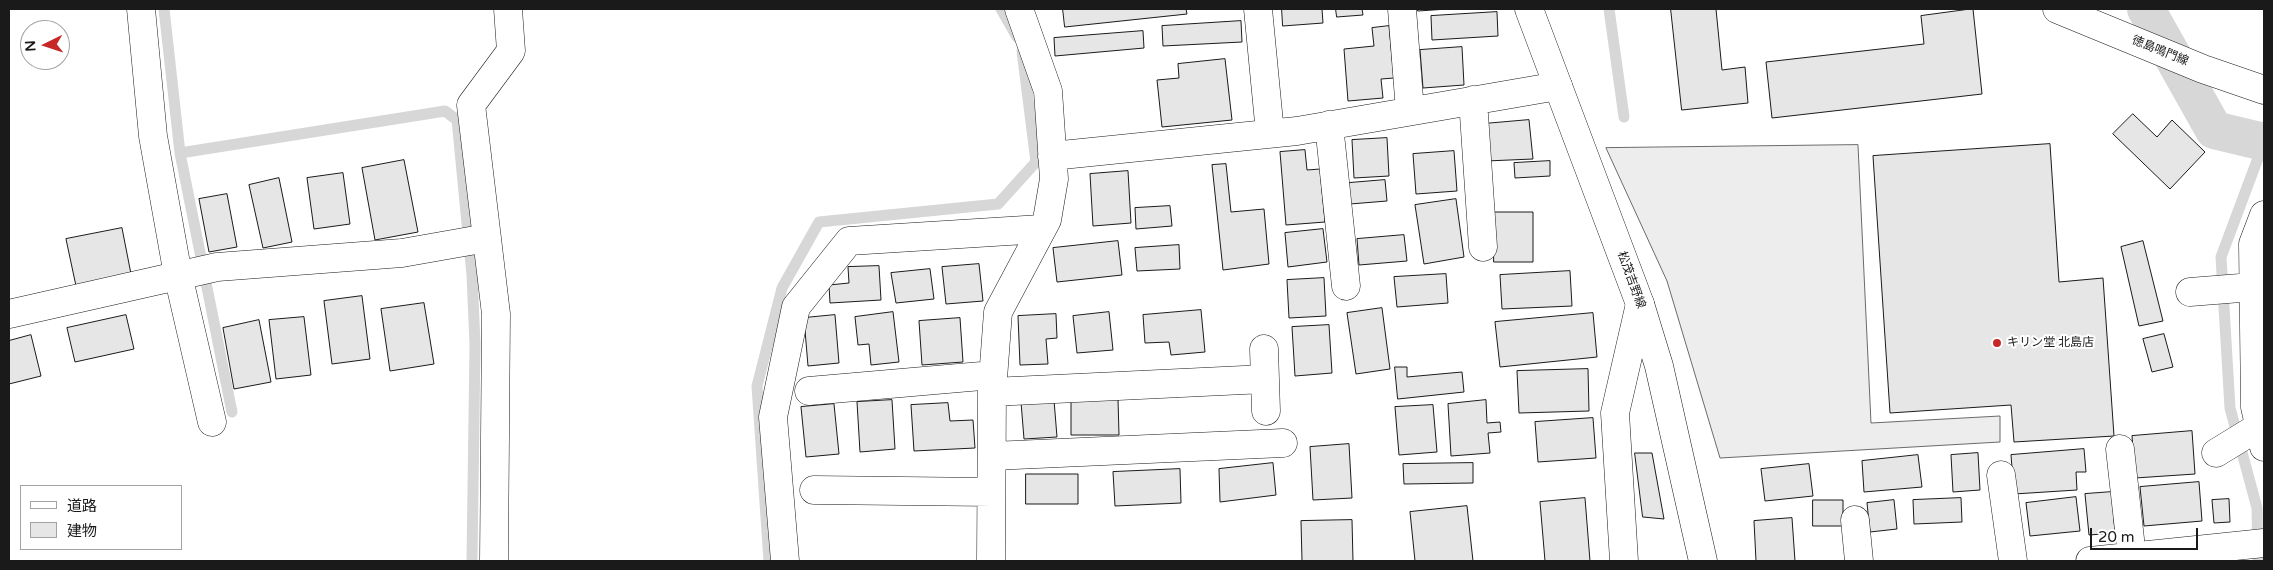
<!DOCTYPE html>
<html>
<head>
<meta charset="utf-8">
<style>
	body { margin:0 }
	#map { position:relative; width:2273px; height:570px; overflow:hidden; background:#fff; font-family:"Varela Round","Noto Sans JP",sans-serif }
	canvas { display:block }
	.frame { position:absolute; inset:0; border:10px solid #1a1a1a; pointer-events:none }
	.legend { position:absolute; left:20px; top:485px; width:162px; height:65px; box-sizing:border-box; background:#fff; border:1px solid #a3a3a3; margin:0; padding:6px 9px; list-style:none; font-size:15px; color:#1a1a1a }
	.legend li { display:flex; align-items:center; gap:10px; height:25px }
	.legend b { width:25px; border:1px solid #a3a3a3 }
	.north { position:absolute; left:20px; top:20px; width:50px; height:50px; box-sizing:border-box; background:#fff; border:1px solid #a3a3a3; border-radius:50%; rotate:266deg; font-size:14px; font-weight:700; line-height:20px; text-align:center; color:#1a1a1a }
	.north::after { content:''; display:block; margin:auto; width:18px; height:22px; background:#c62828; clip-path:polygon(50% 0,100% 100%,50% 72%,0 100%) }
	.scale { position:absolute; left:2090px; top:528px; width:108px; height:22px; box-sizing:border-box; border:2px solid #1a1a1a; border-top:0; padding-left:6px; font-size:15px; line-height:18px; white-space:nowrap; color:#1a1a1a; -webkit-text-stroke:4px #fff; paint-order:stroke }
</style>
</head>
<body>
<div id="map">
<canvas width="2273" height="570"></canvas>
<div class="frame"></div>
<ul class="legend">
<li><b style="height:6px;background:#fff"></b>道路</li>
<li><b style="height:14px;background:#e6e6e6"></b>建物</li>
</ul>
<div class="north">N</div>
<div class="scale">20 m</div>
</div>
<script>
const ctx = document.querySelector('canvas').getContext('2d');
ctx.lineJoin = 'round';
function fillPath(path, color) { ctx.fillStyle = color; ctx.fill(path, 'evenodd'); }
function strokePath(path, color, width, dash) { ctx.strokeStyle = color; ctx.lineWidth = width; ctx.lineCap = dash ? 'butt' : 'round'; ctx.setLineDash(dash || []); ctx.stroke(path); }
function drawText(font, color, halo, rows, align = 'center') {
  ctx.font = font + ' "Varela Round","Noto Sans JP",sans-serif'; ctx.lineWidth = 4; ctx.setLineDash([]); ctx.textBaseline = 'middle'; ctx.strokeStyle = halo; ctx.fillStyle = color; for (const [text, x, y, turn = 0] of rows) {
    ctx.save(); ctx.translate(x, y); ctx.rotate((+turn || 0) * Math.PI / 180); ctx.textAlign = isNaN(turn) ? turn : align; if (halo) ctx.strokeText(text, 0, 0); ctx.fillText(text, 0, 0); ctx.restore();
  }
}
const built = new Path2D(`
	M 1858,145 L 1871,423 L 2000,416 L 2000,442 L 1720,458 L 1667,281 L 1606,148 Z`);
const stream = new Path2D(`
	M 164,9 L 180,153 L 232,412
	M 1001,9 L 1017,37
	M 1609,9 L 1624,117
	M 180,153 L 445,111 L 457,120 L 472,275 L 475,344 L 472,561
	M 769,561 L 757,386 L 782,288 L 819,222 L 998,204 L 1036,162 L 1022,51
	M 2258,561 L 2257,508 L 2230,408 L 2221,257 L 2264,142`);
const canal = new Path2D(`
	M 2146,9 L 2214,130 L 2264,142`);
const building = new Path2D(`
	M 1063,9 L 1186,9 L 1187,14 L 1065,27 Z
	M 1282,9 L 1322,9 L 1323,23 L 1283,26 Z
	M 1336,9 L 1362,9 L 1363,15 L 1337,17 Z
	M 1418,9 L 1448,9 L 1418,11 Z
	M 1671,9 L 1716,9 L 1722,70 L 1745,67 L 1748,103 L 1682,110 Z
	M 1973,9 L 1982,94 L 1772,118 L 1766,62 L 1924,44 L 1921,16 Z
	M 1497,12 L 1498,36 L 1432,40 L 1431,16 Z
	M 1241,21 L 1242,42 L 1163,46 L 1162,26 Z
	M 1389,26 L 1394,78 L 1381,79 L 1383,98 L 1348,101 L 1344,49 L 1374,46 L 1372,28 Z
	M 1143,31 L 1144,48 L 1055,56 L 1054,38 Z
	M 1462,47 L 1464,85 L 1423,88 L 1420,50 Z
	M 1225,59 L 1232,120 L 1162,127 L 1157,80 L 1179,78 L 1178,64 Z
	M 2133,114 L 2157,137 L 2172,120 L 2205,152 L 2170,189 L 2113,134 Z
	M 1529,120 L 1533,159 L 1486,161 L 1483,124 Z
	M 1387,138 L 1389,176 L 1354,178 L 1352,140 Z
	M 2050,144 L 2059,282 L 2103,278 L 2114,436 L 2014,442 L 2011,405 L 1890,413 L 1873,156 Z
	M 1305,150 L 1307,170 L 1320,169 L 1325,222 L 1286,225 L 1280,152 Z
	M 1454,151 L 1457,191 L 1416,194 L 1413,154 Z
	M 404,160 L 418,232 L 375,240 L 362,168 Z
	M 1550,161 L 1550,176 L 1515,178 L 1514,163 Z
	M 1226,164 L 1231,212 L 1264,209 L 1269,264 L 1223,270 L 1212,165 Z
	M 1128,171 L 1131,223 L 1093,226 L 1090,174 Z
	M 343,173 L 350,224 L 314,229 L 307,178 Z
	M 279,178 L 292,242 L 263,248 L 249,185 Z
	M 1385,180 L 1387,201 L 1350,204 L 1349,183 Z
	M 227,194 L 237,247 L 209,252 L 199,199 Z
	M 1456,199 L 1464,257 L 1424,264 L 1415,205 Z
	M 1170,206 L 1172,226 L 1136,229 L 1135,208 Z
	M 1494,212 L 1533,212 L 1533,262 L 1494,262 Z
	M 122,228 L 131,274 L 76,286 L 66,239 Z
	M 1323,229 L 1327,262 L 1288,267 L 1285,233 Z
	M 1404,235 L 1407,261 L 1359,265 L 1357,239 Z
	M 1118,241 L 1122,275 L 1057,282 L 1053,248 Z
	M 2143,241 L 2163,321 L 2139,326 L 2121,247 Z
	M 1179,245 L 1180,269 L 1137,271 L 1135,248 Z
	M 979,264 L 983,301 L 946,304 L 942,267 Z
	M 879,266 L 881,300 L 830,303 L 829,285 L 849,283 L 848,267 Z
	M 930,269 L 934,299 L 896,303 L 891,273 Z
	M 1570,271 L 1572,306 L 1502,309 L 1500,275 Z
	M 1446,274 L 1448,303 L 1397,307 L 1394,277 Z
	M 1324,278 L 1326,316 L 1289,318 L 1287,280 Z
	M 362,296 L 370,359 L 332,364 L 324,301 Z
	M 424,303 L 434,364 L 390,371 L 381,309 Z
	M 1382,308 L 1390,369 L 1356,374 L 1347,313 Z
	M 1201,310 L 1205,352 L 1171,355 L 1169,342 L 1145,343 L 1143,315 Z
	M 893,312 L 899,362 L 871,365 L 869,344 L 858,345 L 855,317 Z
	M 1109,312 L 1113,350 L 1077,353 L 1073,316 Z
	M 1593,313 L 1597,357 L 1500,367 L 1495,322 Z
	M 1056,314 L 1057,338 L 1046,339 L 1048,364 L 1020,365 L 1018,316 Z
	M 126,315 L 134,349 L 75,362 L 67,328 Z
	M 835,315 L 839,363 L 808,366 L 804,318 Z
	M 304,317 L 311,375 L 276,379 L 269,320 Z
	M 960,318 L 963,362 L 922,365 L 919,321 Z
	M 259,320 L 271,382 L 234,389 L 223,328 Z
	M 1329,325 L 1332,373 L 1295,376 L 1292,327 Z
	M 2164,334 L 2173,367 L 2152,372 L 2143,339 Z
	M 31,335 L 41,376 L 9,384 L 9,341 Z
	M 1395,367 L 1407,367 L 1407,377 L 1462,372 L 1464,392 L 1398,399 Z
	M 1588,369 L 1589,411 L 1519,413 L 1517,371 Z
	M 1118,399 L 1119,435 L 1071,435 L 1071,400 Z
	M 892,400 L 895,449 L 860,452 L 857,402 Z
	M 1054,400 L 1057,437 L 1024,439 L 1021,402 Z
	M 1486,400 L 1487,423 L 1500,422 L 1501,432 L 1488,433 L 1490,453 L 1451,456 L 1448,404 Z
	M 948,403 L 950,421 L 973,420 L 975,448 L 914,451 L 911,405 Z
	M 834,404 L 839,454 L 806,457 L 801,407 Z
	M 1433,405 L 1437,452 L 1399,455 L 1395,407 Z
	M 1593,418 L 1596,458 L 1538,462 L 1535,422 Z
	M 2192,431 L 2195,474 L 2135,478 L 2132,436 Z
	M 1349,444 L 1352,498 L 1313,500 L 1310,447 Z
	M 2084,449 L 2086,472 L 2076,472 L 2077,490 L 2014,494 L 2011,455 Z
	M 1635,453 L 1652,453 L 1664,519 L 1643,517 Z
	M 1978,453 L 1980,490 L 1953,492 L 1951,455 Z
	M 1918,455 L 1922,487 L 1864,492 L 1862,461 Z
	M 1273,463 L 1276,495 L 1220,502 L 1219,469 Z
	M 1473,463 L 1473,483 L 1404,484 L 1403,464 Z
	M 1809,464 L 1813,496 L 1765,501 L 1761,469 Z
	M 1180,469 L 1181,503 L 1115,506 L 1113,472 Z
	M 1026,474 L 1078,474 L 1078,504 L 1026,504 Z
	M 2199,482 L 2202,521 L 2144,526 L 2140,487 Z
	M 2112,492 L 2115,533 L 2089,535 L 2085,494 Z
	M 2076,497 L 2080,531 L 2030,536 L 2026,503 Z
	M 1585,498 L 1590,561 L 1545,561 L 1540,502 Z
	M 1961,498 L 1962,522 L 1914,524 L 1913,500 Z
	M 2229,499 L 2230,522 L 2214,523 L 2212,500 Z
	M 1813,500 L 1843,500 L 1843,526 L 1813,526 Z
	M 1894,500 L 1897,529 L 1870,532 L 1867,503 Z
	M 1467,506 L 1473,561 L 1415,561 L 1410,512 Z
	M 1792,518 L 1795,561 L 1756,561 L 1754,521 Z
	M 1352,520 L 1353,561 L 1302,561 L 1301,521 Z`);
const minor = new Path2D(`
	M 141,9 L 153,136 L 178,275 L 212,422
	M 1258,9 L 1270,133
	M 1402,9 L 1410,111
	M 1473,100 L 1483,247
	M 1329,125 L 1346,286
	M 1052,156 L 1297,131 L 1558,86
	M 2264,215 L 2253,244 L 2255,407 L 2264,447
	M 2190,292 L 2253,287
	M 9,314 L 217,267 L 402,253 L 487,238
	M 1264,349 L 1266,411
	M 809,391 L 993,375
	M 992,392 L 1265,379
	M 2120,449 L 2132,557
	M 2216,453 L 2260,426
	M 992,456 L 1283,443
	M 2001,475 L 2013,561
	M 814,490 L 991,492
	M 1855,520 L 1859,561
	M 494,561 L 496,314 L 471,105 L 511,51 L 508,9
	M 785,561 L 773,417 L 796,307 L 849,241 L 1041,229
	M 991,561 L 992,392 L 998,312 L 1047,220 L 1054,179 L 1048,91 L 1019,9
	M 1624,561 L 1615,413 L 1640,304
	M 2090,561 L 2264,543`);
const major = new Path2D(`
	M 1529,9 L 1640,304 L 1659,366 L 1703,561
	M 2057,9 L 2203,69 L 2264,90`);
const markers = [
	[1997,343,5,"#c62828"]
];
const streetNames = [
	["徳島鳴門線",2160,51,22],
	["松茂吉野線",1631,280,70]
];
const poiNames = [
	["キリン堂 北島店",2007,343]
];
fillPath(built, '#ededed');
strokePath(built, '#6a6a6a', 1);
strokePath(stream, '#d7d7d7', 11);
strokePath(canal, '#d7d7d7', 38);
fillPath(building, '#e6e6e6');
strokePath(building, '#1a1a1a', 1);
strokePath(minor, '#1a1a1a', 29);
strokePath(major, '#1a1a1a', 29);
strokePath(minor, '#fff', 28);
strokePath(major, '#fff', 28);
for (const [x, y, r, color] of markers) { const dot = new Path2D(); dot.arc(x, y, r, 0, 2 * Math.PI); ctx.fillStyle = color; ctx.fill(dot); strokePath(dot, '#fff', 2); }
drawText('12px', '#1a1a1a', '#fff', streetNames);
drawText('12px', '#1a1a1a', '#fff', poiNames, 'left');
</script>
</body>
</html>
